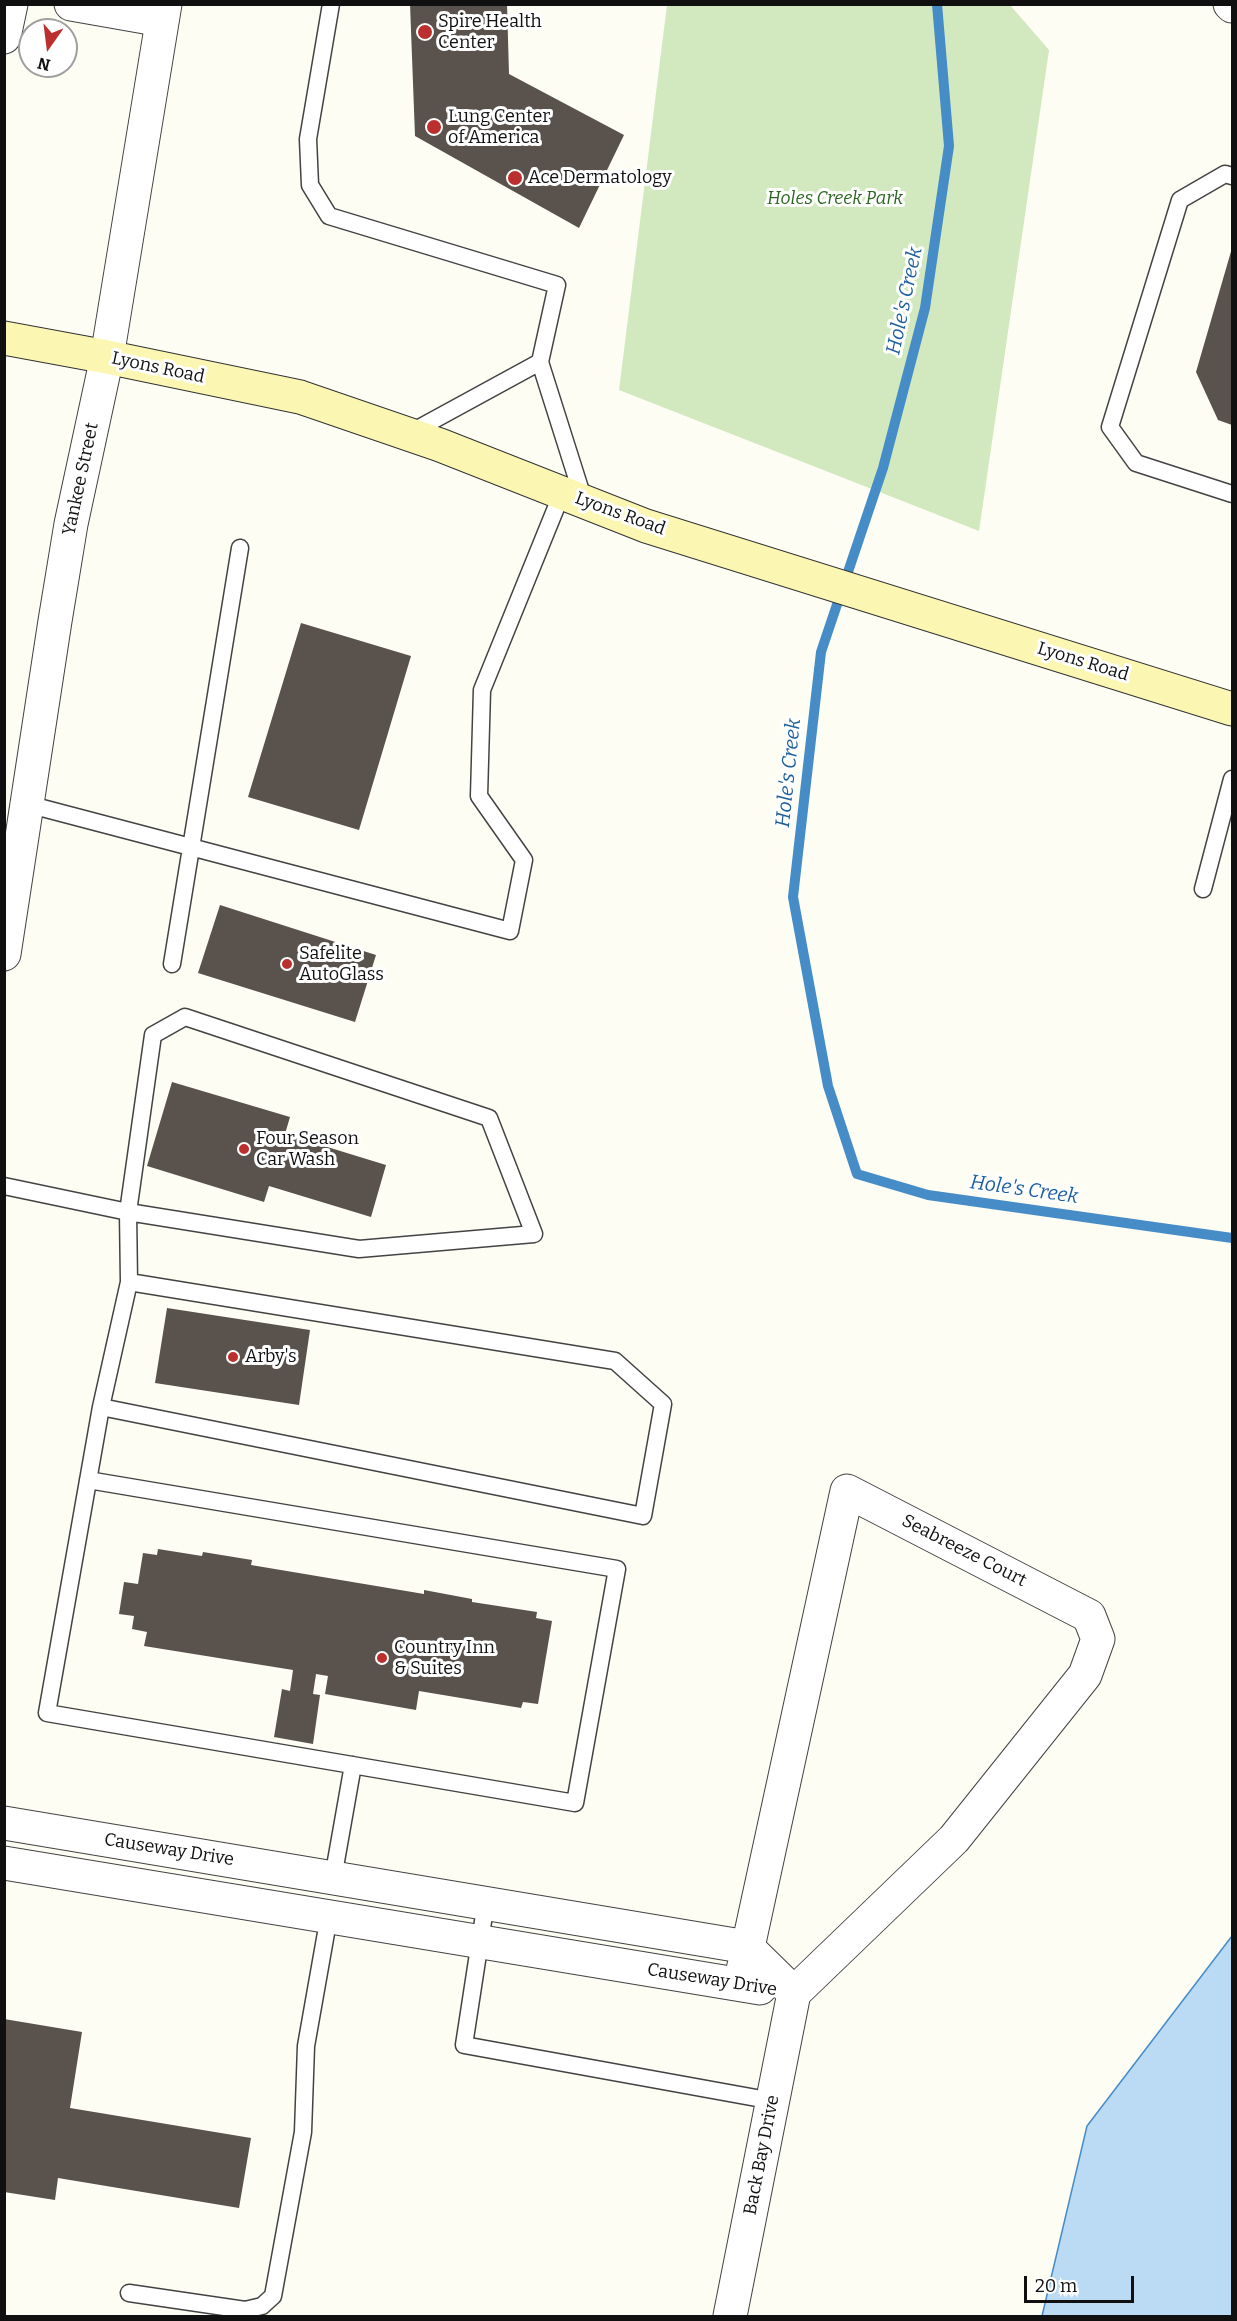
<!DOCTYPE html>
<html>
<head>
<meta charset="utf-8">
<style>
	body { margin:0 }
	#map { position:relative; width:1237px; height:2321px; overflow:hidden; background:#fefdf4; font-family:Bitter,serif }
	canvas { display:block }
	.frame { position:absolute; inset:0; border:6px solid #101010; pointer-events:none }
	.north { position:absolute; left:18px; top:18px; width:60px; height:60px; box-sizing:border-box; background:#fff; border:2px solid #9f9f9f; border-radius:50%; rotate:194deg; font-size:16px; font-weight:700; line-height:24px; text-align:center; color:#101010 }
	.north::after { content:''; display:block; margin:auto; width:21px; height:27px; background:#bb302e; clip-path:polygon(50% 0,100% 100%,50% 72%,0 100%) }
	.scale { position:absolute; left:1024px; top:2276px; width:110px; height:27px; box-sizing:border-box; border:3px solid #101010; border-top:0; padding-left:8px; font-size:18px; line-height:21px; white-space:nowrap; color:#101010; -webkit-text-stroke:4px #fff; paint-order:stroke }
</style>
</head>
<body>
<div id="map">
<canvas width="1237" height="2321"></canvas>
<div class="frame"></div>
<div class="north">N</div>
<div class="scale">20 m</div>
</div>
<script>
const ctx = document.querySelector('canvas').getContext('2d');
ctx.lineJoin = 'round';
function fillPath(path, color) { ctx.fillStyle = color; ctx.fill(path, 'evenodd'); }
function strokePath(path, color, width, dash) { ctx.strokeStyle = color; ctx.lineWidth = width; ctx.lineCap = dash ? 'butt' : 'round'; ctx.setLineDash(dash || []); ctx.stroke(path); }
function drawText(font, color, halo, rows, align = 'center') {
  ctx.font = font + ' Bitter,serif'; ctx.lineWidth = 6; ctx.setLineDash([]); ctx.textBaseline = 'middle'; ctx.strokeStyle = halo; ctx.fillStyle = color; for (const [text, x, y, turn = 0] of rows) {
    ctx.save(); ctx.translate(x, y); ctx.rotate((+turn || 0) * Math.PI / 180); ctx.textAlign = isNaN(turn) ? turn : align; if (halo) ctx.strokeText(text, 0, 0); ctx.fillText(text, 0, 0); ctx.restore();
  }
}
const green = new Path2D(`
	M 667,5 L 1010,5 L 1049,50 L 979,531 L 619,390 Z`);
const water = new Path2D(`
	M 1232,1936 L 1232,2316 L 1042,2316 L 1087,2126 Z`);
const stream = new Path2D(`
	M 937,4 L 949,146 L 925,308 L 883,468 L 821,652 L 793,897 L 828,1086 L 857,1174 L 928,1195 L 1232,1238`);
const building = new Path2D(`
	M 410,4 L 507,4 L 509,74 L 624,135 L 579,228 L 415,136 Z
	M 1232,248 L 1232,425 L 1218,420 L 1196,372 Z
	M 301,623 L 411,656 L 359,830 L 248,797 Z
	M 220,905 L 376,955 L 355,1022 L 198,973 Z
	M 172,1082 L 290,1117 L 285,1134 L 386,1165 L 371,1217 L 269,1186 L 264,1202 L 147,1166 Z
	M 167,1308 L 310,1330 L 299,1405 L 155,1383 Z
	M 158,1549 L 202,1556 L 203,1552 L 252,1560 L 251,1565 L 424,1594 L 424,1590 L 472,1599 L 472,1602 L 537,1612 L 536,1618 L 552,1621 L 538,1704 L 523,1702 L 521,1708 L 419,1691 L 416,1710 L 325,1694 L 328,1676 L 316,1674 L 313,1694 L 320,1695 L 313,1744 L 274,1737 L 282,1689 L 290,1691 L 293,1670 L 144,1646 L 147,1632 L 132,1629 L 134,1616 L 119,1614 L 124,1582 L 138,1584 L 143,1553 L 157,1555 Z
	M 4,2019 L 82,2032 L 70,2108 L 251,2138 L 239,2208 L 58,2178 L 55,2200 L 4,2192 Z`);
const service = new Path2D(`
	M 331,4 L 308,139 L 310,185 L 329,216 L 557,285 L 540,362
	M 1232,176 L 1225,174 L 1180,200 L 1110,427 L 1136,463 L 1232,494
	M 408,434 L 540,362 L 584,501
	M 27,804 L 510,931 L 524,860 L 479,796 L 482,690 L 562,493
	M 1203,889 L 1232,779
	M 172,964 L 240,548
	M 4,1186 L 128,1212 L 359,1249 L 534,1234 L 489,1118 L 185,1017 L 153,1035 L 128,1212 L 129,1282 L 101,1407 L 47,1713 L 575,1803 L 617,1569 L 88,1480
	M 101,1407 L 643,1516 L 663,1404 L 615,1361 L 129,1282
	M 333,1878 L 353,1765
	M 486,1902 L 464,2045 L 773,2101
	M 129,2293 L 245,2310 L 262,2306 L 273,2296 L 303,2132 L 306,2046 L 329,1916`);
const minor = new Path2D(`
	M 71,4 L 162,20
	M 1230,4 L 1232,6
	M 4,37 L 11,4
	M 4,1823 L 747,1947 L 794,1993
	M 4,1863 L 760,1988
	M 740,1984 L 847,1491 L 1089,1616 L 1098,1639 L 1085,1675 L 954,1839 L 794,1993
	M 730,2316 L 794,1993`);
const tertiary = new Path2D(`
	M 4,954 L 55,621 L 71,524 L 107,357 L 165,4`);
const secondary = new Path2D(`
	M 4,338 L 107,357 L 300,397 L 440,445 L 646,526 L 1232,709`);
const markers = [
	[425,32,8,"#bb302e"],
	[434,127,8,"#bb302e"],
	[515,178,8,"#bb302e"],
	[287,964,6,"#bb302e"],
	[244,1149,6,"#bb302e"],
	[233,1357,6,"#bb302e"],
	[382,1658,6,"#bb302e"]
];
const poiNames = [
	["Spire Health",438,22],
	["Center",438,43],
	["Lung Center",448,117],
	["of America",448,138],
	["Ace Dermatology",528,178],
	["Safelite",299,954],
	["AutoGlass",299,975],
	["Four Season",256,1139],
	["Car Wash",256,1160],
	["Arby's",245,1357],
	["Country Inn",394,1648],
	["& Suites",394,1669]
];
const parkNames = [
	["Holes Creek Park",835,199]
];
const streetNames = [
	["Lyons Road",158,368,12],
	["Yankee Street",81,479,-78],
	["Lyons Road",620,514,20],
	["Lyons Road",1083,662,17],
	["Seabreeze Court",964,1551,27],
	["Causeway Drive",169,1850,9],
	["Causeway Drive",712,1980,9],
	["Back Bay Drive",762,2155,-79]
];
const waterNames = [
	["Hole's Creek",905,301,-78],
	["Hole's Creek",789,773,-84],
	["Hole's Creek",1024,1190,8]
];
fillPath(green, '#d2e8be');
fillPath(water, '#bbdbf4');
strokePath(water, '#468cc7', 1.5);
strokePath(stream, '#468cc7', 10);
fillPath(building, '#59524d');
strokePath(service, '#434343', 19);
strokePath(minor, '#434343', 35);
strokePath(tertiary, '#434343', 35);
strokePath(secondary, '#323232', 35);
strokePath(service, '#fff', 16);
strokePath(minor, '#fff', 33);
strokePath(tertiary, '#fff', 33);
strokePath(secondary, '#fbf7b3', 33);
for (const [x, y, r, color] of markers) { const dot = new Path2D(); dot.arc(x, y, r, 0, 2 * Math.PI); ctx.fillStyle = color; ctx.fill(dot); strokePath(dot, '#fff', 2); }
drawText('18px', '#101010', '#fff', poiNames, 'left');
drawText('italic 18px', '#2d6623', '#fff', parkNames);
drawText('18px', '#101010', '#fff', streetNames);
drawText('italic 20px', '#1e5f9d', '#fff', waterNames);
</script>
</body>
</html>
